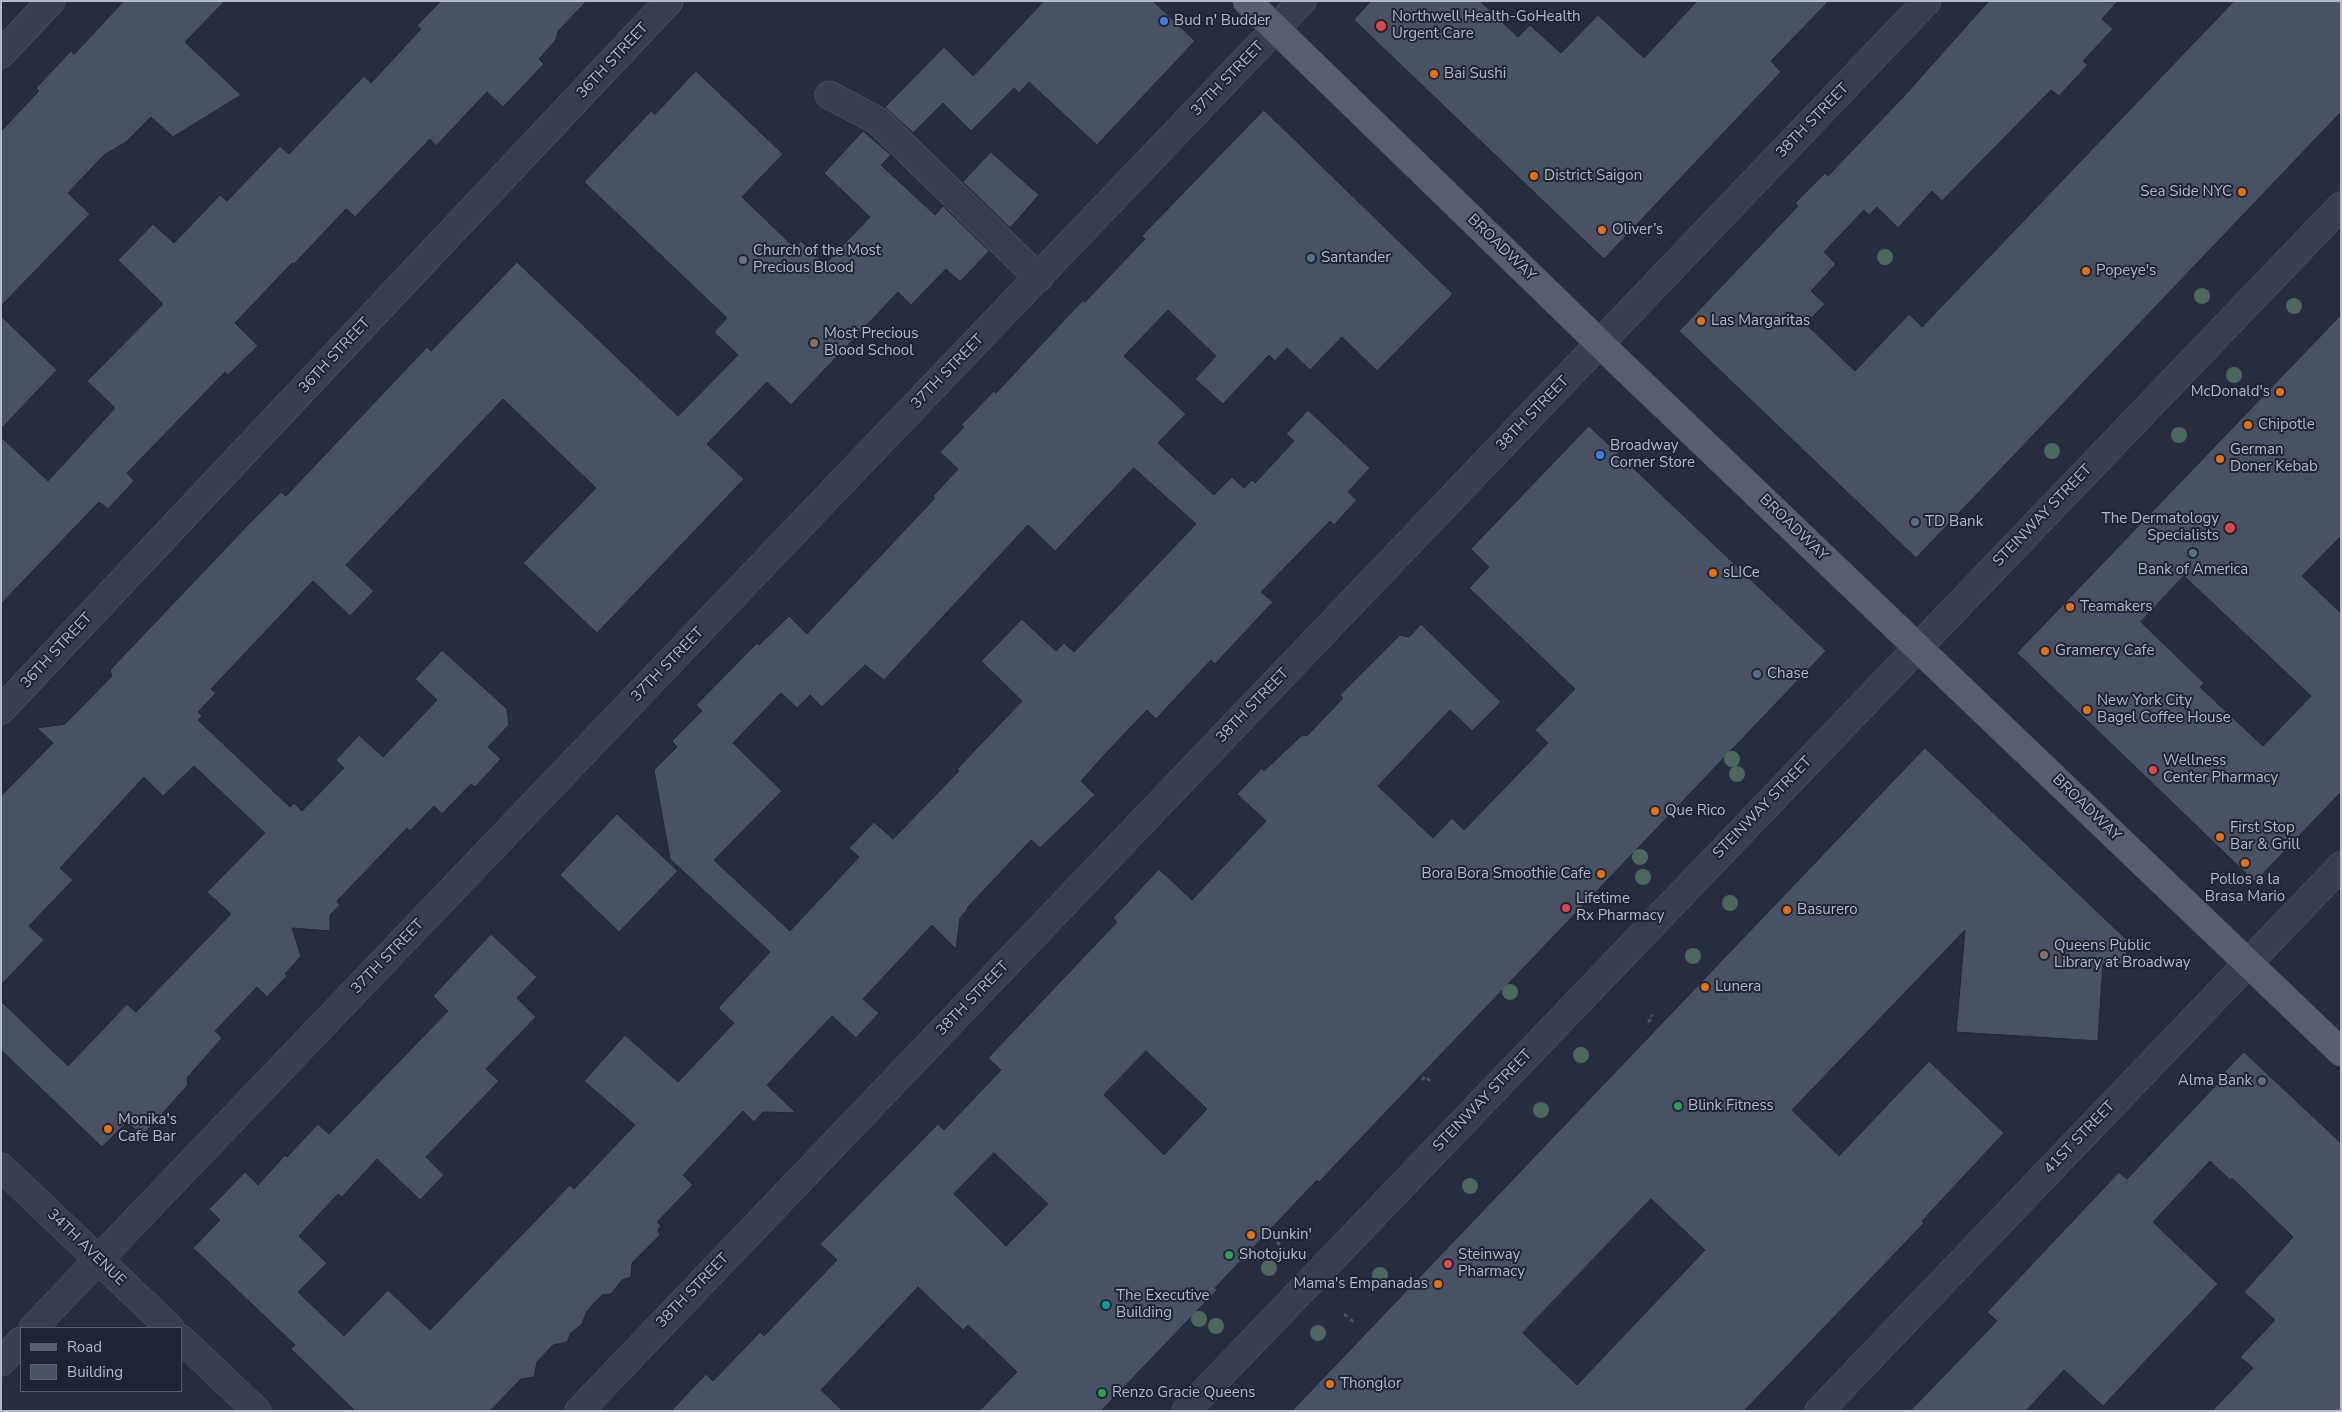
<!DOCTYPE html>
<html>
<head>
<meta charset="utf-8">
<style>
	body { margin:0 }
	#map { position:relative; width:2342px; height:1412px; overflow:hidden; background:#252d3e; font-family:"Nunito Sans",sans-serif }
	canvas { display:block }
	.frame { position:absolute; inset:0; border:2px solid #b4bbc9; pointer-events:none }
	.legend { position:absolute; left:20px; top:1327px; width:162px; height:65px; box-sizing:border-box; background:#1d2533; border:1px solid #59616f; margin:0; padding:6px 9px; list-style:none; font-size:15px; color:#b4bbc9 }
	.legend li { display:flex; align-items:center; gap:10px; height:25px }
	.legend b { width:25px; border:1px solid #59616f }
</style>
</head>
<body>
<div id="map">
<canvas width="2342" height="1412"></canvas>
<div class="frame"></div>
<ul class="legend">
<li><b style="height:6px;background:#575f6e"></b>Road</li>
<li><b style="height:14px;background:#495164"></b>Building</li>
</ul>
</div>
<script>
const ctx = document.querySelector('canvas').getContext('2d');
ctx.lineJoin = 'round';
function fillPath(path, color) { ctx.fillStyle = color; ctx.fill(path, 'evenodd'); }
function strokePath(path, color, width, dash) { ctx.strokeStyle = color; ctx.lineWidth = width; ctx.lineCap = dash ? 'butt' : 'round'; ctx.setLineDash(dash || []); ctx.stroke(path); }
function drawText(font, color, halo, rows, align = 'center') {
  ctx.font = font + ' "Nunito Sans",sans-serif'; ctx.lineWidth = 4; ctx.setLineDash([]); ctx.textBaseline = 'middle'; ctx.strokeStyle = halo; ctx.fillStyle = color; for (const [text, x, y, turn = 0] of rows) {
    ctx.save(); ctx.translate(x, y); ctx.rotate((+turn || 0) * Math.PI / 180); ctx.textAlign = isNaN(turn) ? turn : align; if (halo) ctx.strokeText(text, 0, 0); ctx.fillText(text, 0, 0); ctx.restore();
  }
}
const building = new Path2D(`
	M 124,1 L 225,1 L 185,42 L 241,95 L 173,137 L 151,117 L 126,142 L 104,155 L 68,193 L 90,214 L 1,306 L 1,131 L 39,91 L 36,88 L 71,51 L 74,54 Z
	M 441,1 L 587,1 L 558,31 L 556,40 L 539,59 L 544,64 L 503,107 L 487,92 L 436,146 L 430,139 L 355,217 L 346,209 L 294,264 L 292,263 L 235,323 L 258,346 L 228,375 L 225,372 L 127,473 L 134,481 L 108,509 L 99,502 L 1,604 L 1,437 L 48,481 L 115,408 L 87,381 L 163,304 L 118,260 L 153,224 L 174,243 L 220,195 L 227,201 L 280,146 L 289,154 L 364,76 L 371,83 L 421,29 L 417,26 Z
	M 1044,1 L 1153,1 L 1195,41 L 1097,145 L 1029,82 L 1019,93 L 1014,88 L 971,131 L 943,103 L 913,133 L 885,107 L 944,47 L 973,76 Z
	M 1371,1 L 1480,1 L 1518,37 L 1530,25 L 1561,53 L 1598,15 L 1644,58 L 1697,1 L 1829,1 L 1771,61 L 1781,72 L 1604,259 L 1354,20 Z
	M 1989,1 L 2118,1 L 2102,19 L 2113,29 L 2083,61 L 2088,65 L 2059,96 L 2051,90 L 1942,201 L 1932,191 L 1898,228 L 1877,207 L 1869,215 L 1864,210 L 1824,252 L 1836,264 L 1811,291 L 1825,304 L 1806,324 L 1855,371 L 1909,314 L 1922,327 L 2234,1 L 2341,1 L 2341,112 L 1916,558 L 1679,331 L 1798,206 L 1795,203 L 1825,173 L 1828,176 L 1906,94 Z
	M 696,71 L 783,154 L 742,197 L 795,248 L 801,241 L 825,264 L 870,217 L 824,173 L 863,131 L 891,155 L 881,165 L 935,215 L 943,206 L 989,251 L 960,282 L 946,269 L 911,305 L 898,292 L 791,405 L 767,382 L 707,444 L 744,479 L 597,633 L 523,563 L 596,488 L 503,399 L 346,565 L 374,591 L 350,616 L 313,581 L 211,689 L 216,693 L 198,712 L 202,716 L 198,720 L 290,807 L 294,803 L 302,811 L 344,768 L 336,760 L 359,735 L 383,757 L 437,700 L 415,679 L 442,650 L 507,709 L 509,725 L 488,747 L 501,759 L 475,787 L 471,784 L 442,814 L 434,806 L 410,831 L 407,828 L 337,901 L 340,905 L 330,915 L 330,931 L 292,928 L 301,956 L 285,974 L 287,976 L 267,997 L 257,987 L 215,1031 L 222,1038 L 187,1078 L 188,1085 L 142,1136 L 127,1122 L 102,1147 L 1,1050 L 1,1001 L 68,1066 L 127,1004 L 136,1012 L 231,914 L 207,892 L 265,833 L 194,766 L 163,796 L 144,777 L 60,868 L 73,880 L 29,926 L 44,940 L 1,985 L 1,796 L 53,743 L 37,728 L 65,724 L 112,676 L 110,670 L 246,527 L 281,492 L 286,496 L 427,347 L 431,351 L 517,262 L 678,416 L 738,355 L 714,332 L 727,318 L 584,182 L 651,111 L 655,114 Z
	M 1264,110 L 1453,294 L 1377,371 L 1342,337 L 1310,370 L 1287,348 L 1275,361 L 1269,355 L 1223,404 L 1195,379 L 1216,356 L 1168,310 L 1124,356 L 1186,414 L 1158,443 L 1214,495 L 1232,477 L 1244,488 L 1252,480 L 1255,483 L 1294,441 L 1286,434 L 1308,410 L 1370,468 L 1348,492 L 1357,500 L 1334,525 L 1330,521 L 1261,592 L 1273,602 L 1215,664 L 1211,660 L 1156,719 L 1147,710 L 1107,752 L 1081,781 L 1095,795 L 1040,848 L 1031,840 L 967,908 L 968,909 L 960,918 L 956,949 L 932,925 L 863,999 L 879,1013 L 856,1038 L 832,1016 L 767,1085 L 796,1113 L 763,1112 L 754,1122 L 743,1111 L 683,1175 L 693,1185 L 657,1222 L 661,1226 L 658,1230 L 660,1235 L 632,1263 L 631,1277 L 622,1280 L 611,1294 L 602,1295 L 594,1303 L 587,1311 L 582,1324 L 571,1333 L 567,1342 L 553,1345 L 537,1362 L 534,1377 L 521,1379 L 490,1411 L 355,1411 L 291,1349 L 295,1345 L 193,1248 L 220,1220 L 209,1209 L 245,1172 L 258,1185 L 285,1155 L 287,1157 L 318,1124 L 329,1134 L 448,1011 L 433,996 L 491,934 L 537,977 L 517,998 L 536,1017 L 486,1069 L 499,1081 L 426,1157 L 444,1175 L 420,1200 L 377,1159 L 342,1197 L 338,1194 L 299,1236 L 327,1263 L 298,1292 L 344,1336 L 388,1290 L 430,1330 L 570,1185 L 574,1189 L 635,1125 L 584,1081 L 625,1035 L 678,1082 L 734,1023 L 718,1008 L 770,952 L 670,859 L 654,770 L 677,747 L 672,741 L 702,711 L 696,705 L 757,643 L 759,645 L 789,616 L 807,634 L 935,498 L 933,496 L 958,469 L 940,452 L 964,427 L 961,425 L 994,391 L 996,393 L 1083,300 L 1085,302 L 1145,239 L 1142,236 ZM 1134,468 L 1196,524 L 1074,652 L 1064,643 L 1056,651 L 1022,619 L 981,661 L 1022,701 L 957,769 L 959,771 L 893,839 L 874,822 L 849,848 L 859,857 L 790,931 L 714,860 L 782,791 L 733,743 L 781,693 L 797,708 L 810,695 L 822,707 L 865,665 L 884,680 L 1028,525 L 1055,551 Z
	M 991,152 L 1039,195 L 1010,228 L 963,182 Z
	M 2341,315 L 2341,536 L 2302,576 L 2341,613 L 2341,792 L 2255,882 L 2017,653 ZM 2184,576 L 2311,696 L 2263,746 L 2200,687 L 2204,683 L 2141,622 Z
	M 1,316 L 57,370 L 1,429 Z
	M 1589,426 L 1826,651 L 1319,1182 L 1317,1180 L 1215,1288 L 1217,1290 L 1101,1411 L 979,1411 L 1017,1372 L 968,1325 L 963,1330 L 918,1287 L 821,1390 L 843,1411 L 671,1411 L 706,1374 L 713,1381 L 760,1332 L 764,1336 L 837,1260 L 820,1244 L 938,1124 L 944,1130 L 1001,1070 L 988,1058 L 1117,922 L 1113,918 L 1159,869 L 1192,900 L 1266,821 L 1237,794 L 1262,768 L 1264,771 L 1301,736 L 1308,735 L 1343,698 L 1340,695 L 1400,635 L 1409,637 L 1421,624 L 1501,702 L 1472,731 L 1450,710 L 1378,786 L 1433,838 L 1452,818 L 1464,830 L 1548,743 L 1535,730 L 1575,689 L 1469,588 L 1489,567 L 1471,549 ZM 1146,1051 L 1207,1109 L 1164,1155 L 1104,1095 ZM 994,1153 L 1048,1204 L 1006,1246 L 954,1194 Z
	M 1925,748 L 2127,940 L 2126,964 L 2103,963 L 2098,1041 L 1956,1032 L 1965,930 L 1792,1110 L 1839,1156 L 1929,1061 L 2004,1133 L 1922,1221 L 1924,1223 L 1744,1411 L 1292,1411 ZM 1651,1199 L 1705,1250 L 1577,1385 L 1523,1333 Z
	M 617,814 L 678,871 L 619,932 L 560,875 Z
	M 2244,1052 L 2341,1143 L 2341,1411 L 2212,1411 L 2253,1368 L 2240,1357 L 2275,1320 L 2244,1292 L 2293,1237 L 2232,1178 L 2230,1180 L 2210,1161 L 2153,1222 L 2218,1284 L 2103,1406 L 2064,1370 L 2026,1411 L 1910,1411 L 1997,1321 L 1987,1312 L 2119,1172 L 2127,1179 L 2220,1081 L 2218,1079 Z`);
const path = new Path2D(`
	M 1648,1022 L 1653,1017 L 1651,1015
	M 1422,1080 L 1425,1076 L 1431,1082
	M 1277,1242 L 1288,1255
	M 1344,1314 L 1355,1323`);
const minor = new Path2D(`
	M 1,54 L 51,1
	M 829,95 L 878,121 L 1039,278
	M 1,710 L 669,1
	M 1,1167 L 170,1328
	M 33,1328 L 1302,1
	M 181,1339 L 257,1411
	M 1,1362 L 21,1341
	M 579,1411 L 1927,1
	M 1186,1411 L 2341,206
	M 1819,1411 L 2341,866`);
const major = new Path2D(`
	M 1247,1 L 1623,366 L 2341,1052`);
const trees = [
	[1885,257],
	[2202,296],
	[2294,306],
	[2234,375],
	[2179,435],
	[2052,451],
	[1732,759],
	[1737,774],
	[1640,857],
	[1643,877],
	[1730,903],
	[1693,956],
	[1510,992],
	[1581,1055],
	[1541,1110],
	[1470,1186],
	[1269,1268],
	[1380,1275],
	[1199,1319],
	[1216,1326],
	[1318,1333]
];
const markers = [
	[1164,21,5,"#3f7fe0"],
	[1381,26,6,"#e0444e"],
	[1434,74,5,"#e8710a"],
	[1534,176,5,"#e8710a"],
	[2242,192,5,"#e8710a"],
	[1602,230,5,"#e8710a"],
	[1311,258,5,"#5c6f8a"],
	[743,260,5,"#6b7280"],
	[2086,271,5,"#e8710a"],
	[1701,321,5,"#e8710a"],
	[814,343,5,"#8d6e63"],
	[2280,392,5,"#e8710a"],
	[2248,425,5,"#e8710a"],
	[1600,455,5,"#3f7fe0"],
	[2220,459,5,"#e8710a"],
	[1915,522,5,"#5c6f8a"],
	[2230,528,6,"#e0444e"],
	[2193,553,5,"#5c6f8a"],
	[1713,573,5,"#e8710a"],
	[2070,607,5,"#e8710a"],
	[2045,651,5,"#e8710a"],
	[1757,674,5,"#5c6f8a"],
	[2087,710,5,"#e8710a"],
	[2153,770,5,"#e0444e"],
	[1655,811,5,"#e8710a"],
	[2220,837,5,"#e8710a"],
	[2245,863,5,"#e8710a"],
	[1601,874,5,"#e8710a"],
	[1566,908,5,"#e0444e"],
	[1787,910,5,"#e8710a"],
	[2044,955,5,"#8d6e63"],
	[1705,987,5,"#e8710a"],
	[2262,1081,5,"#5c6f8a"],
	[1678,1106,5,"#2e9e5b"],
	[108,1129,5,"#e8710a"],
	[1251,1235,5,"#e8710a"],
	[1229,1255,5,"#2e9e5b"],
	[1448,1264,5,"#e0444e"],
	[1438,1284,5,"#e8710a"],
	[1106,1305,5,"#0f9aa8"],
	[1330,1384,5,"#e8710a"],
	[1102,1393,5,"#2e9e5b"]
];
const poiNames = [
	["Northwell Health-GoHealth",1392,17],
	["Urgent Care",1392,34],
	["Bud n' Budder",1174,21],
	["Bai Sushi",1444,74],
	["District Saigon",1544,176],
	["Sea Side NYC",2232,192,"right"],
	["Oliver’s",1612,230],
	["Church of the Most",753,251],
	["Precious Blood",753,268],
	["Santander",1321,258],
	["Popeye's",2096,271],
	["Las Margaritas",1711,321],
	["Most Precious",824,334],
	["Blood School",824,351],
	["McDonald's",2270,392,"right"],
	["Chipotle",2258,425],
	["Broadway",1610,446],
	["Corner Store",1610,463],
	["German",2230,450],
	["Doner Kebab",2230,467],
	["The Dermatology",2219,519,"right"],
	["Specialists",2219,536,"right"],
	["TD Bank",1925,522],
	["Bank of America",2193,570,"center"],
	["sLICe",1723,573],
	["Teamakers",2080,607],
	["Gramercy Cafe",2055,651],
	["Chase",1767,674],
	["New York City",2097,701],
	["Bagel Coffee House",2097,718],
	["Wellness",2163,761],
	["Center Pharmacy",2163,778],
	["Que Rico",1665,811],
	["First Stop",2230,828],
	["Bar & Grill",2230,845],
	["Bora Bora Smoothie Cafe",1591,874,"right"],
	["Pollos a la",2245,880,"center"],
	["Brasa Mario",2245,897,"center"],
	["Lifetime",1576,899],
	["Rx Pharmacy",1576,916],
	["Basurero",1797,910],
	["Queens Public",2054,946],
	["Library at Broadway",2054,963],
	["Lunera",1715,987],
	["Alma Bank",2252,1081,"right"],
	["Blink Fitness",1688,1106],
	["Monika's",118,1120],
	["Cafe Bar",118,1137],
	["Dunkin'",1261,1235],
	["Shotojuku",1239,1255],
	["Steinway",1458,1255],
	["Pharmacy",1458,1272],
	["Mama's Empanadas",1428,1284,"right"],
	["The Executive",1116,1296],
	["Building",1116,1313],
	["Thonglor",1340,1384],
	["Renzo Gracie Queens",1112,1393]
];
const streetNames = [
	["36TH STREET",613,61,-47],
	["37TH STREET",1228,79,-46],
	["38TH STREET",1813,121,-46],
	["BROADWAY",1501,248,44],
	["36TH STREET",335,356,-47],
	["37TH STREET",948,372,-46],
	["38TH STREET",1533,414,-46],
	["STEINWAY STREET",2043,516,-46],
	["BROADWAY",1793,528,44],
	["36TH STREET",57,651,-47],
	["37TH STREET",668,665,-46],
	["38TH STREET",1253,706,-46],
	["STEINWAY STREET",1763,808,-46],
	["BROADWAY",2086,808,44],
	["37TH STREET",388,957,-46],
	["38TH STREET",973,999,-46],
	["STEINWAY STREET",1483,1101,-46],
	["41ST STREET",2080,1138,-46],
	["34TH AVENUE",86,1248,44],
	["38TH STREET",693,1291,-46]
];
fillPath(building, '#495164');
strokePath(building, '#1f2735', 1);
strokePath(minor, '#535b69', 29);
strokePath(major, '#414957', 29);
strokePath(path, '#45575c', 3, [4, 4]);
strokePath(minor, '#38404e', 28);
strokePath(major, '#575f6e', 28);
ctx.fillStyle = '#4c685f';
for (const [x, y] of trees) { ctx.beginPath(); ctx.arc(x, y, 8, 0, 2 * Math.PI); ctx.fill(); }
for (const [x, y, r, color] of markers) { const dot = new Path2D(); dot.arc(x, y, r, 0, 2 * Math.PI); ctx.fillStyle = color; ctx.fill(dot); strokePath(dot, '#1d2533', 2); }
drawText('15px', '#b4bbc9', '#1d2533', poiNames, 'left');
drawText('15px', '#b4bbc9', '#1d2533', streetNames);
</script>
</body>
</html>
